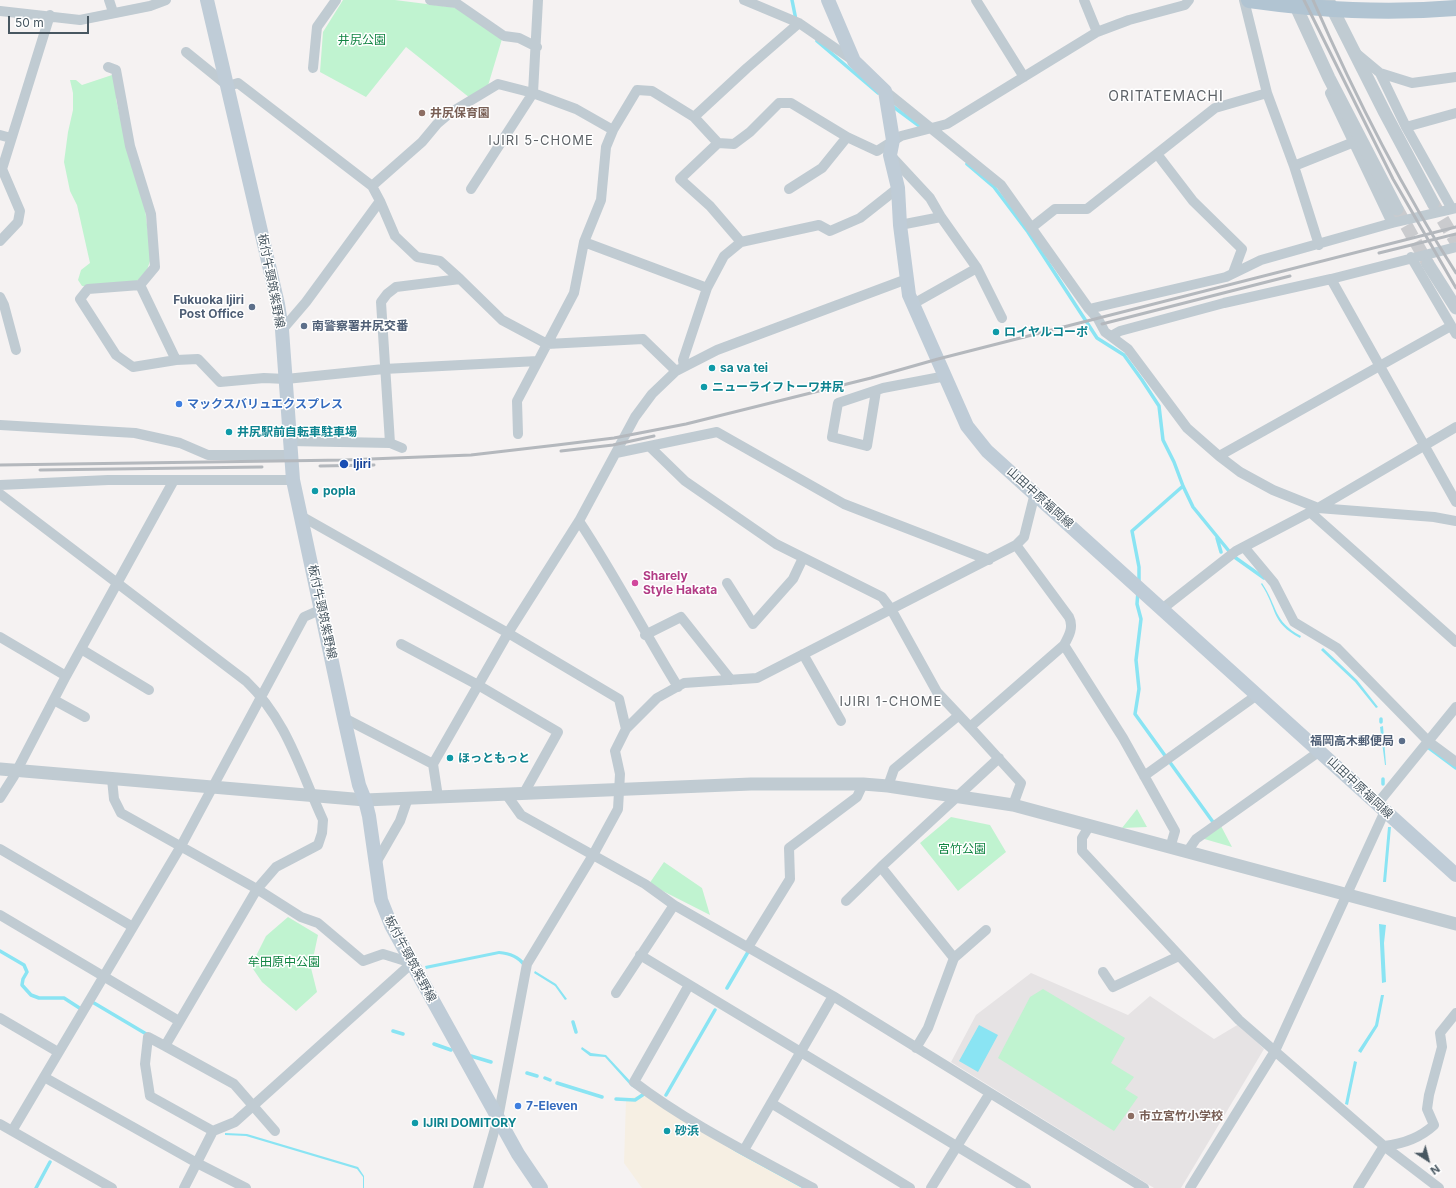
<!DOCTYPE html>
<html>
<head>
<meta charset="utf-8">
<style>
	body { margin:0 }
	#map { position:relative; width:1456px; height:1188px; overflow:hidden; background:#f5f2f2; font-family:Inter,sans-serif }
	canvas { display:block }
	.north { position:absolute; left:1408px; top:1140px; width:40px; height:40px; -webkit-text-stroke:3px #fff; paint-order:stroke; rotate:144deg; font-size:11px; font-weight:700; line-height:16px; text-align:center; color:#485761 }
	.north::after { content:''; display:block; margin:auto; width:14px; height:18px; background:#485761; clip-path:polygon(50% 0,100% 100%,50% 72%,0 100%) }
	.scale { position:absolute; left:8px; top:16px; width:81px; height:18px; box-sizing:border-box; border:2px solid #485761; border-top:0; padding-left:5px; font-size:12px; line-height:14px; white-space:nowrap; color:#485761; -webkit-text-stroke:3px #fff; paint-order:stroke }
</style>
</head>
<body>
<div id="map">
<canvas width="1456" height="1188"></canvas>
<div class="north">N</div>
<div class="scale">50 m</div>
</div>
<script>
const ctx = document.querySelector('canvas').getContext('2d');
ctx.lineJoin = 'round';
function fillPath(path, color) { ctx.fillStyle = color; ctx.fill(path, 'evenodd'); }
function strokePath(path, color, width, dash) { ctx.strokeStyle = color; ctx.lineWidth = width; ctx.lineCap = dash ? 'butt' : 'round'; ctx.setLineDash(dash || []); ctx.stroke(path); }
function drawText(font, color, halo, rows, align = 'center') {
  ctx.font = font + ' Inter,"Noto Sans JP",sans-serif'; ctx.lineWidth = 3; ctx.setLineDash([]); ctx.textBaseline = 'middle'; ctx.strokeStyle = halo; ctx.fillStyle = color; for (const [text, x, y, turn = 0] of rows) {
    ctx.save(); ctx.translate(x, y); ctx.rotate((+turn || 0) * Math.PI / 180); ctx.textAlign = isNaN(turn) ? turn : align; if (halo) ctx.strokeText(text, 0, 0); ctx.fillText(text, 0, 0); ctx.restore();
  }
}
const education = new Path2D(`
	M 1031,973 L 1128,1015 L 1150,996 L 1214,1039 L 1239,1024 L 1264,1049 L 1181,1188 L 1154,1188 L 951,1062 L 976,1015 Z`);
const green = new Path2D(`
	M 343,0 L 395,0 L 458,8 L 502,39 L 487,89 L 470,98 L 406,47 L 366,97 L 320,72 L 323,32 Z
	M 112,75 L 116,79 L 116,99 L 120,117 L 145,208 L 151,258 L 147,270 L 137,281 L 94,287 L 82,286 L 78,280 L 81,270 L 90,263 L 77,205 L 70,191 L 64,162 L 68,132 L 73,110 L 73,93 L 70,80 L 76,80 L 82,85 Z
	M 1137,809 L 1147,827 L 1122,828 Z
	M 951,817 L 990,825 L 1006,852 L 958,891 L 920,843 Z
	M 1221,826 L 1232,847 L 1201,838 Z
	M 664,862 L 702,888 L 710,915 L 649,884 Z
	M 288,917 L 318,935 L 311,968 L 317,992 L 296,1011 L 262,982 L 251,966 L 266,936 Z
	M 1043,989 L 1125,1038 L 1111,1063 L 1134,1077 L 1125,1089 L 1138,1097 L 1114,1131 L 998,1058 L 1030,997 Z`);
const sand = new Path2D(`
	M 642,1095 L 813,1188 L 642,1188 L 624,1163 L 626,1099 Z`);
const water = new Path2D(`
	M 1262,583 C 1278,607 1273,621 1301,636 L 1300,638 C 1270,622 1278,609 1261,584 Z
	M 1323,648 L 1357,680 L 1378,707 L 1376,708 L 1355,682 L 1321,650 Z
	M 1383,726 L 1386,765 L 1385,765 L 1380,727 Z
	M 1388,827 L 1391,827 L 1386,882 L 1383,882 Z
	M 1379,924 L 1386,925 L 1384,943 L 1386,982 L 1382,983 Z
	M 499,951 C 511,952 519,955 527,965 L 524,967 C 517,958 510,955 499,954 L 426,969 L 425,966 Z
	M 535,971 L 556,984 L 567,999 L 565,1000 L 555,986 L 534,973 Z
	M 1381,995 L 1384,995 L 1378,1026 L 1361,1053 L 1358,1051 L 1375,1025 Z
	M 979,1025 L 998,1035 L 978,1072 L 959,1061 Z
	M 582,1047 L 591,1053 L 606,1055 L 633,1084 L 811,1188 L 802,1188 L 736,1152 L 631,1086 L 605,1057 L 590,1056 L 581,1049 Z
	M 1354,1061 L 1357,1062 L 1348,1105 L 1345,1104 Z
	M 225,1133 L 247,1134 L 358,1167 L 364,1176 L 364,1188 L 363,1188 L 363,1177 L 357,1169 L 246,1136 L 225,1135 Z`);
const stream = new Path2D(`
	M 792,0 L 796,20
	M 817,41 L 878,93
	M 891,105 L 922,128
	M 967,164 L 994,187 L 1028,232 L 1097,338 L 1124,355 L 1142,380 L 1159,406 L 1163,440 L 1174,462 L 1183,486 L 1193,507 L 1233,556 L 1264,578
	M 1217,538 L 1221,552
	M 1139,583 L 1139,567 L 1132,531 L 1183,486
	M 1138,591 L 1137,604 L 1141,619 L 1136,660 L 1139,689 L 1135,714 L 1213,822
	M 1381,719 L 1381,722
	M 1425,745 L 1456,768
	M 1383,784 L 1383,779
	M 0,951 L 24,965 L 27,972 L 23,979 L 22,985 L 31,995 L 39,998 L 64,998 L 81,1009
	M 727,988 L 748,952
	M 94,1003 L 148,1035
	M 573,1022 L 576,1032
	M 393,1031 L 403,1034
	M 434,1044 L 451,1050
	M 471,1056 L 491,1062
	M 527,1073 L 537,1076
	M 545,1078 L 550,1080
	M 557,1083 L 602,1097
	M 666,1095 L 715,1010
	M 616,1099 L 635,1100 L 644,1094
	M 36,1188 L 50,1162`);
const tertiaryTunnel = new Path2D(`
	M 1433,203 L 1456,242
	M 1397,209 L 1428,264`);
const minor = new Path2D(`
	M 109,0 L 113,12
	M 430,0 L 456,3 L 504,36 L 519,38 L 537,47
	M 744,0 L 799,23 L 854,61
	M 976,0 L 1024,77
	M 1084,0 L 1097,32
	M 1244,0 L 1267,93 L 1294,166 L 1319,245
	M 0,11 L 80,20 L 150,6 L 166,0
	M 186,52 L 228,86 L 238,83 L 372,186 L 380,201 L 306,302 L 282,330
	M 1356,53 L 1380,73 L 1406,127 L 1452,209
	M 108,67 L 116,70 L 130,146 L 151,214 L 155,267 L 140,285 L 176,360
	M 313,68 L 317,27 L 336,0
	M 1380,73 L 1412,83 L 1456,77
	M 885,91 L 1001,185 L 1089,309 L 1098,319 L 1105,332 L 1128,349 L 1187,428 L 1219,456 L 1240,472 L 1273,490 L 1318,508 L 1434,517 L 1456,521
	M 1330,93 L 1392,223
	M 694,117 L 747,68 L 799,23
	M 1406,127 L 1456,113
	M 0,135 L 11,138
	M 718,143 L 680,179 L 710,206 L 741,242
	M 1157,154 L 1193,201 L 1242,249 L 1233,273
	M 891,156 L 930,198 L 941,217
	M 1294,166 L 1354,142
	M 372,186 L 422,142 L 437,124 L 450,113 L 498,84 L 533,93 L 576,109 L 613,130
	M 471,189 L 533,93 L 538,0
	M 789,189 L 822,168 L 847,137
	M 380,201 L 395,236 L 417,257 L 440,261 L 460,279
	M 900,225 L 941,217 L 977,268 L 1002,318
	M 1031,228 L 1055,209 L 1087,209 L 1215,108 L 1267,93
	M 0,241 L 18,222 L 20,211 L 2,169 L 50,15
	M 584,242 L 707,288
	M 1411,257 L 1456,334
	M 1331,279 L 1456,247
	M 140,285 L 88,289 L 80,299 L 116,355 L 133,367 L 176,360 L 198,359 L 220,382 L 264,378 L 286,379 L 384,369 L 538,361
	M 0,297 L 4,305 L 16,350
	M 913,304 L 977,268
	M 1089,309 L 1226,277 L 1261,260 L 1392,223 L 1456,208
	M 1111,336 L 1120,331 L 1224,303 L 1331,279 L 1456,502
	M 684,367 L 683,360 L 707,288 L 724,256 L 741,242 L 819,225 L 830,231 L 860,218 L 898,188
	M 876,391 L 867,446 L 832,437 L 838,403 L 883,388 L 946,376
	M 0,425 L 135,433 L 180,443 L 208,455 L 291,455
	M 518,434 L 517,401 L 574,293 L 584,242 L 601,200 L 606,147 L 613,130 L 637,90 L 652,91 L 694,117 L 718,143 L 734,144 L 750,132 L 779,103 L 791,103 L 847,137 L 877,151 L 901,136 L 947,124 L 1097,32 L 1129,20 L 1185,5 L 1189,0
	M 289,441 L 390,443 L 402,448
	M 390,443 L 381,302 L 387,294 L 396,287 L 460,279 L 502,320 L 547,344 L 643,339 L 676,371
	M 649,446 L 685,481 L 776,544 L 882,597 L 891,609 L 937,692 L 970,727 L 1064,645
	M 616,453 L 717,432 L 844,504 L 989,560
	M 1219,456 L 1451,326
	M 0,485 L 108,480 L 293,480
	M 1035,493 L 1024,537 L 1016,545 L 1069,617 C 1074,627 1069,636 1064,645 L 1123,738 L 1175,831 L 1170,848
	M 0,494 L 246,681 C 287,720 300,770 323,820 L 322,833 L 318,845 L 276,867 L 257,889 L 165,1046 L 148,1037 L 145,1064 L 150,1096 L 213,1131
	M 1310,512 L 1456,642
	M 301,516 L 508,633 L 619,699 L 626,729
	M 579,521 C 615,575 644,632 678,687
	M 1244,547 L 1274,583 L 1294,622 L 1337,648 L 1429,742 L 1456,762
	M 727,583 L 753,624 L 793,579 L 803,558
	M 1162,609 L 1236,551 L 1318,508 L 1456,427
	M 645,635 L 681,617 L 731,680
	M 0,637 L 66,676
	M 401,644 L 478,685 L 558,732 L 524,793
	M 81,649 L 149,690
	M 803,654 L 841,721
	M 54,700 L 85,717
	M 344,718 L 433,764
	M 970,727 L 1021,783 L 1013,805
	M 1144,776 L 1257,695
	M 112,779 L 114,799 L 121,813 L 257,889 L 301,917 L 318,923 L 363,961 L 383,954 L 412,963 L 235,1122 L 213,1131 L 184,1188
	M 888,786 L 894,769 L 958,716
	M 506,794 L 521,815 L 645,884 L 674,905 L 833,996 L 1144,1188
	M 438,797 L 433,764 L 508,633 L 579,521 L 635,417 L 652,394 L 676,371 L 717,350 L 907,279
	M 0,798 L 14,776 L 66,676 L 174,480
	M 1378,803 L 1456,707
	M 1090,825 L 1082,838 L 1082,851 L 1239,1020 L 1384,1146 L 1439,1188
	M 0,849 L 133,927
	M 1187,852 L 1196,839 L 1320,751
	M 377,861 L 400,821 L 408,798
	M 881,867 L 954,958
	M 846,901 L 881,867 L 999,758
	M 0,915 L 179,1021
	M 748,947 L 790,879 L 789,848 L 857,797 L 863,784
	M 640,955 L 1026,1188
	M 1103,972 L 1113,987 L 1179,956
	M 689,985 L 634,1082 C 689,1124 753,1155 813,1188
	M 616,993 L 674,905
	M 0,1018 L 58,1052
	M 165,1046 L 234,1084 L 275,1131
	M 916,1048 L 928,1028 L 954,958 L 986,930
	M 44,1077 L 197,1163 L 246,1188
	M 771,1103 L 910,1188
	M 0,1124 L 112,1188
	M 12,1131 L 181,846 L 304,617 L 322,609
	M 1384,1146 C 1403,1144 1420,1138 1434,1125 L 1427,1109 L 1429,1095 L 1442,1047 L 1440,1033 L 1456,1013
	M 744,1150 L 833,996
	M 478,1188 L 498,1118 L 527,964 L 593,855 L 618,809 L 620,774 L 615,751 L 626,729 L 657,698 L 684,683 L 757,678 L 1016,545
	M 931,1188 L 990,1093
	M 1190,1188 L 1275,1051 L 1385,811
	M 1358,1188 L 1384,1146`);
const tertiary = new Path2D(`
	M 1293,0 L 1329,78 L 1397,209
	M 1328,0 L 1385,113 L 1433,203
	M 1428,264 L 1456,308
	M 0,769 L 365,800 L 751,784 L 863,784 L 888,786 L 1013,805 L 1456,924`);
const secondary = new Path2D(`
	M 207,0 L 278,304 L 282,330 L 293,480 L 344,718 L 359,785 L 365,800 L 369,816 L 381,900 L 391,925 L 518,1154 L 541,1188
	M 828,0 L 854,61 L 885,91 L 893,140 L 890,155 L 898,188 L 900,225 L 909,295 L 967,426 L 987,451 L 1456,875`);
const primary = new Path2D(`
	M 1249,0 C 1321,10 1384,14 1456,8`);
const rail = new Path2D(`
	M 1304,0 L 1393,179 L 1456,288
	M 1313,0 C 1354,94 1401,187 1456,273
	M 1379,253 L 1456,234
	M 1102,324 L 1290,276
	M 561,451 L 613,445 L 654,436
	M 0,465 L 345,460 L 471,455 L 557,445 L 614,438 L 686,424 L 871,378 L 938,359 L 1456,227
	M 320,466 L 374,465
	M 40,470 L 262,467`);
const markers = [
	[422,113,4,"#8d6e63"],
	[252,307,4,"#5c6f8a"],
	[304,326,4,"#5c6f8a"],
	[996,332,4,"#0f9aa8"],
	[712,368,4,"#0f9aa8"],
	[704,387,4,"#0f9aa8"],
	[179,404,4,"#3f7fe0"],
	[229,432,4,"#0f9aa8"],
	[344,464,5,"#1a4fb4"],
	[315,491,4,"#0f9aa8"],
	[635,583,4,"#d1479c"],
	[1402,741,4,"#5c6f8a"],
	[450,758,4,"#0f9aa8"],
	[518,1106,4,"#3f7fe0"],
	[1131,1116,4,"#8d6e63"],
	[415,1123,4,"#0f9aa8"],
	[667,1131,4,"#0f9aa8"]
];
const parkNames = [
	["井尻公園",362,40],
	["宮竹公園",962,849],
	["牟田原中公園",284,962]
];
const educationNames = [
	["井尻保育園",430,113],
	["市立宮竹小学校",1139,1116]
];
const streetNames = [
	["板付牛頸筑紫野線",271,281,79],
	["山田中原福岡線",1040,498,42],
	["板付牛頸筑紫野線",322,612,78],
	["山田中原福岡線",1360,788,43],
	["板付牛頸筑紫野線",410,959,62]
];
const serviceNames = [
	["Fukuoka Ijiri",244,300],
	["Post Office",244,314],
	["南警察署井尻交番",312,326,"left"],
	["福岡高木郵便局",1394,741]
];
const cultureNames = [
	["ロイヤルコーポ",1004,332],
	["sa va tei",720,368],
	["ニューライフトーワ井尻",712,387],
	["井尻駅前自転車駐車場",237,432],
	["popla",323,491],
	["ほっともっと",458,758],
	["IJIRI DOMITORY",423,1123],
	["砂浜",675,1131]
];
const shopNames = [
	["マックスバリュエクスプレス",187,404],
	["7-Eleven",526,1106]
];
const transitNames = [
	["Ijiri",353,464]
];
const hotelNames = [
	["Sharely",643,576],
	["Style Hakata",643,590]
];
const neighbourhoodNames = [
	["IJIRI 5-CHOME",541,141],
	["IJIRI 1-CHOME",891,702]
];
const quarterNames = [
	["ORITATEMACHI",1166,97]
];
fillPath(education, '#e6e3e4');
fillPath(green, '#c0f3d0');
fillPath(sand, '#f6efe3');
fillPath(water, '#8ae4f3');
strokePath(stream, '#8ae4f3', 3.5);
strokePath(tertiaryTunnel, '#cacbce', 13, [13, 6]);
strokePath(minor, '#c0cbd2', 10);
strokePath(tertiary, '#c0cbd2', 13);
strokePath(secondary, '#bfccd7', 14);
strokePath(primary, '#b1c4d2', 16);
strokePath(rail, '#b4b8bd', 3);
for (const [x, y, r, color] of markers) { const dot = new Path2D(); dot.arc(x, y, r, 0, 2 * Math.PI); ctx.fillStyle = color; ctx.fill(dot); strokePath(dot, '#fff', 1.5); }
drawText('12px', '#118543', '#fff', parkNames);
drawText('bold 12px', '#785e54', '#fff', educationNames, 'left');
drawText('12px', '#485761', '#fff', streetNames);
drawText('bold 12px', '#4e5e75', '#fff', serviceNames, 'right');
drawText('bold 12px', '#0d838f', '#fff', cultureNames, 'left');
drawText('bold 12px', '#366cbe', '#fff', shopNames, 'left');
drawText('bold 12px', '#164399', '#fff', transitNames, 'left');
drawText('bold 12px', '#b23c85', '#fff', hotelNames, 'left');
ctx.letterSpacing = '1px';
drawText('13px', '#5e6368', '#fff', neighbourhoodNames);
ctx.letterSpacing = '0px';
ctx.letterSpacing = '1px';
drawText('14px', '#5e6368', '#fff', quarterNames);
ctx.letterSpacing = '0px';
</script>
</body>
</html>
